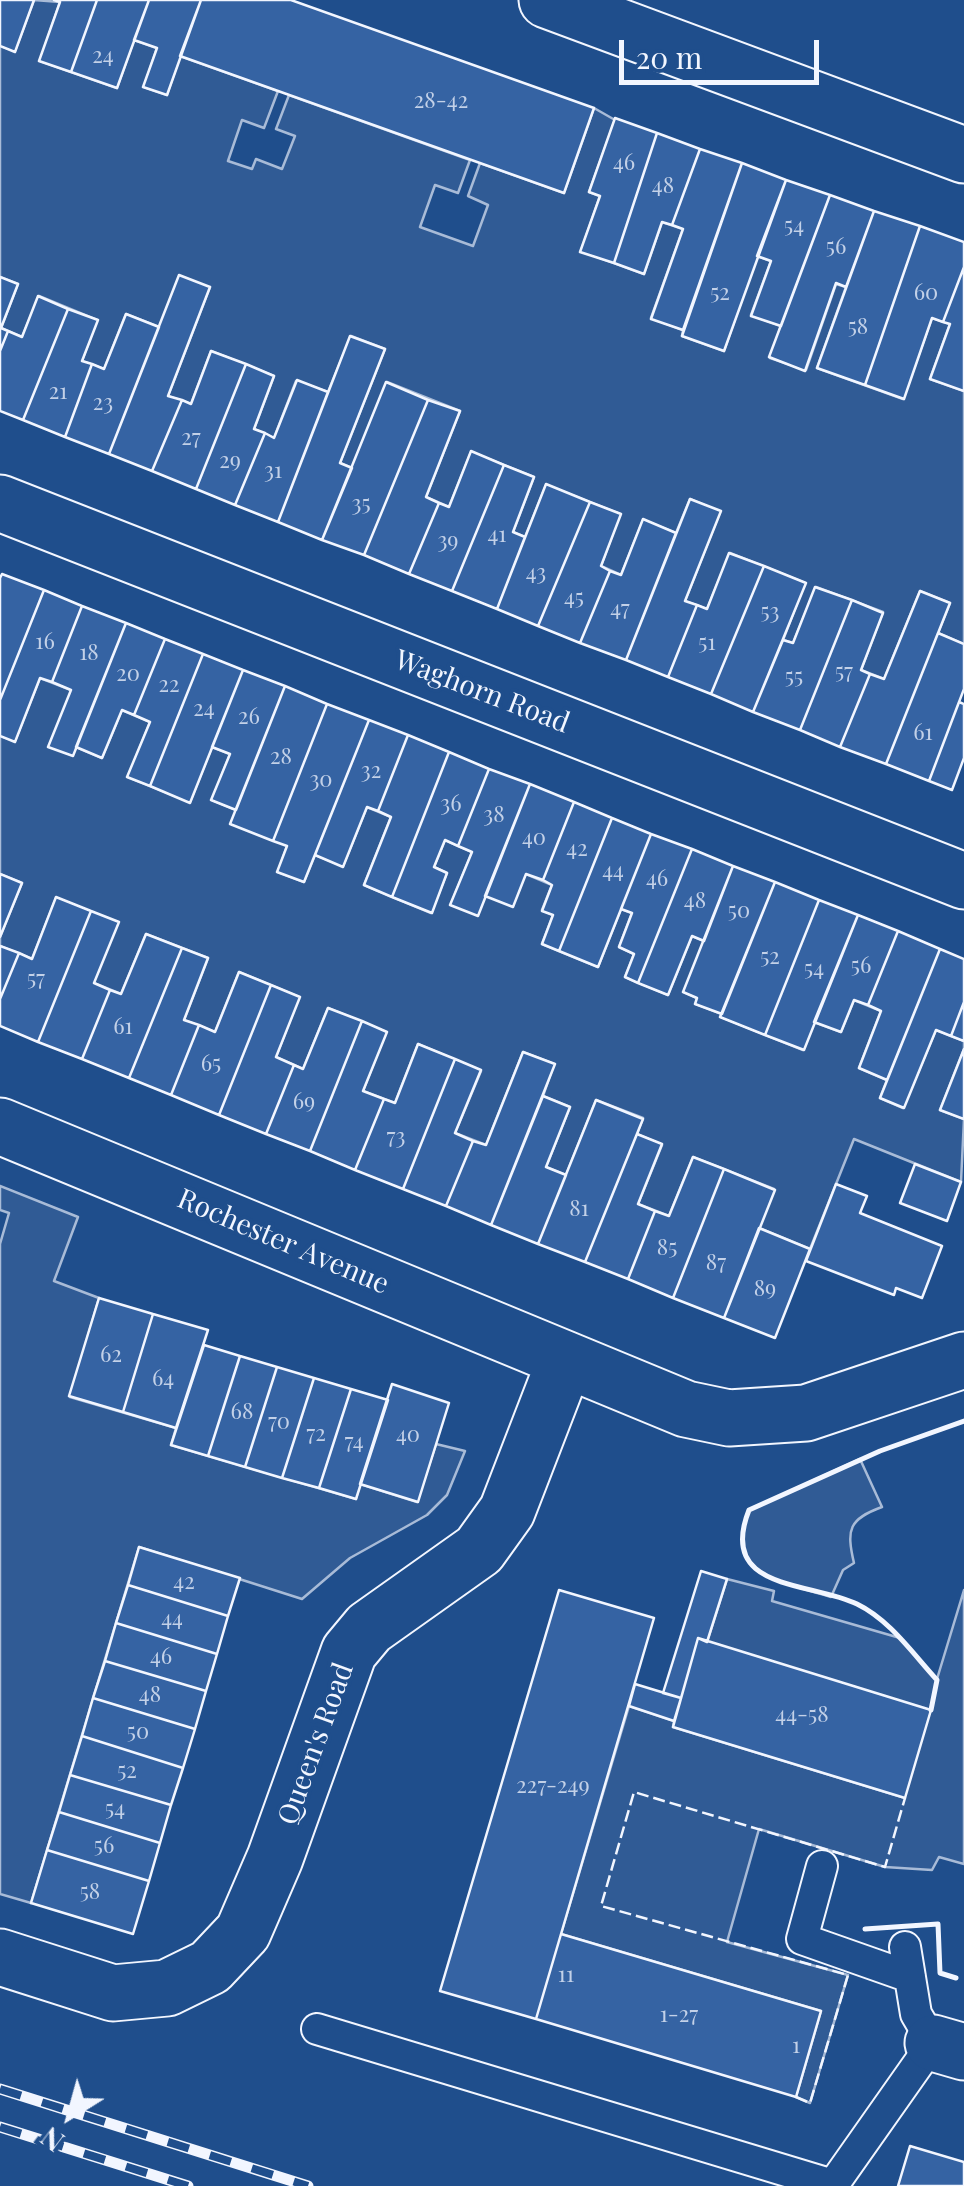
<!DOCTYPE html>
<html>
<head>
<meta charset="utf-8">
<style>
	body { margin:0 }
	#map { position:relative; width:964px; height:2186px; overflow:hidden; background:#1f4e8c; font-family:"Playfair Display",serif }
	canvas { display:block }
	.north { position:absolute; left:20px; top:2066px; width:100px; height:100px; -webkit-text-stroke:8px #1f4e8c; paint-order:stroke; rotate:217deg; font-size:28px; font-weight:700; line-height:40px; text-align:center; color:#f2f6ff }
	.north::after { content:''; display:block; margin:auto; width:35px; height:45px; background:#f2f6ff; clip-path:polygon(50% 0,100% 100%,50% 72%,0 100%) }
	.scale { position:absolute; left:619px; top:40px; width:200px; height:45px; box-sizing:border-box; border:5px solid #f2f6ff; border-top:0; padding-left:12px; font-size:30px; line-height:35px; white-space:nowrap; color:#f2f6ff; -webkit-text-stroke:8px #1f4e8c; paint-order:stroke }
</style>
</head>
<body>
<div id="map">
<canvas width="964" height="2186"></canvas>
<div class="north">N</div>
<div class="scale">20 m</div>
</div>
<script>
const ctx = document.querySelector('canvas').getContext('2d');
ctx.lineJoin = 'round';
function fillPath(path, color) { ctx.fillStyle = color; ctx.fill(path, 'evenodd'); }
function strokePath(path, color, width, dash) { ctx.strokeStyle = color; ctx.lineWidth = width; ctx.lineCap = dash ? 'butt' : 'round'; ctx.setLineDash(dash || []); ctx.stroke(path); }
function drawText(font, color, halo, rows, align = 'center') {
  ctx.font = font + ' "Playfair Display",serif'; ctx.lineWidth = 8; ctx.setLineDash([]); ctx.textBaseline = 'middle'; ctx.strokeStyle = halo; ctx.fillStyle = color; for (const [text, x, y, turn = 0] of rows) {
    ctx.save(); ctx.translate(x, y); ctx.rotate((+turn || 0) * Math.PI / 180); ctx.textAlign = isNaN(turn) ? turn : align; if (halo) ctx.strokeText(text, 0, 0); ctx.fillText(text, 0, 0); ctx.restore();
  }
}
const green = new Path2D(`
	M 34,0 L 60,2 L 40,61 L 117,88 L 134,40 L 157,48 L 144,87 L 167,95 L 180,56 L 278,91 L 264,128 L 242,120 L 228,161 L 252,169 L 256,159 L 282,169 L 295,136 L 276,129 L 289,95 L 470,160 L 458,193 L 435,185 L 420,227 L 473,246 L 488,205 L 468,196 L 480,163 L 564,193 L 594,108 L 615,120 L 589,192 L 600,196 L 581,251 L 644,274 L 662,222 L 683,229 L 651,318 L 683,330 L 682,336 L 724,351 L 757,256 L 771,261 L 751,315 L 781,326 L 770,358 L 806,370 L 836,284 L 846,287 L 817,368 L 903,399 L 932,318 L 950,324 L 930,379 L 964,391 L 964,644 L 938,633 L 950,603 L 920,591 L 884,679 L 861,670 L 883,612 L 816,587 L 793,643 L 783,640 L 805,583 L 730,553 L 707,609 L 685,601 L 720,512 L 690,499 L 676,533 L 643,520 L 621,575 L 601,566 L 620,514 L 546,485 L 525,537 L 513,532 L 534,477 L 471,452 L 449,507 L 426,497 L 460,411 L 387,382 L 352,468 L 340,463 L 385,349 L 351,336 L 328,392 L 296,381 L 274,438 L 254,429 L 274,376 L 211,351 L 191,404 L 168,396 L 210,287 L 159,327 L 126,314 L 104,369 L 82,361 L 97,320 L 39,296 L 22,337 L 1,328 L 18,284 L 0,277 L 0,46 L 15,51 Z
	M 40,678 L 71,690 L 76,747 L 102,758 L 122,710 L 150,722 L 128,777 L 190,802 L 212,747 L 230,754 L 212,800 L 236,810 L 287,846 L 278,872 L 304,882 L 315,855 L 343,866 L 367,807 L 391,817 L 364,885 L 431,913 L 447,873 L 434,867 L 445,840 L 472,852 L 451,904 L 485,896 L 526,874 L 552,885 L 542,910 L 553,915 L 542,944 L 598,967 L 621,909 L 632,913 L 619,947 L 634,954 L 625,977 L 668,995 L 692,936 L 704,941 L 684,992 L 697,998 L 696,1004 L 722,1014 L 721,1017 L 803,1050 L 814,1022 L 841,1032 L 854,1000 L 881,1011 L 859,1068 L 887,1080 L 880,1098 L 903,1108 L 936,1030 L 964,1041 L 964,1049 L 940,1110 L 964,1119 L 961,1182 L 854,1139 L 810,1249 L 759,1228 L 774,1189 L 693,1157 L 669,1216 L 638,1204 L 662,1145 L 637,1134 L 643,1118 L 596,1100 L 566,1175 L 546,1167 L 570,1107 L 543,1096 L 554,1064 L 523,1052 L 486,1145 L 455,1133 L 481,1071 L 418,1044 L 395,1103 L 363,1091 L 386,1032 L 328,1008 L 303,1069 L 276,1057 L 299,997 L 239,972 L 215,1032 L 184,1020 L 208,958 L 146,934 L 121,994 L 94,983 L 56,898 L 32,959 L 0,946 L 0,937 L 22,883 L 0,874 L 0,736 L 15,741 Z
	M 0,1186 L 78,1217 L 54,1281 L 99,1298 L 70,1397 L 176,1428 L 171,1445 L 356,1499 L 360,1484 L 417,1502 L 436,1444 L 465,1451 L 447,1495 L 427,1515 L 350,1558 L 302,1599 L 139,1547 L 31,1903 L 0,1894 L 0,1244 L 9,1213 L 0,1210 Z
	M 860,1459 L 882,1507 C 849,1519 846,1529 854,1563 L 843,1570 L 831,1597 C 781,1581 723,1577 749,1510 Z
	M 727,1579 L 774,1591 L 772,1601 L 900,1638 L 937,1679 L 964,1590 L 964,1864 L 939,1857 L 932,1870 L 885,1867 L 759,1829 L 727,1942 L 848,1975 L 810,2103 L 796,2097 L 821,2011 L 561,1934 L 629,1706 L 674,1721 L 673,1727 L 905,1798 L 707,1642 Z`);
const building = new Path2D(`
	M 0,0 L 34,0 L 15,52 L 0,46 Z
	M 54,0 L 97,0 L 71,72 L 39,61 L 60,2 Z
	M 97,0 L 149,0 L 117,88 L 71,72 Z
	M 149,0 L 201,0 L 167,95 L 143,87 L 157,48 L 134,40 Z
	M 201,0 L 291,0 L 594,108 L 564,193 L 180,56 Z
	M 615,118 L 657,133 L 614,263 L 580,252 L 600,196 L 589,192 Z
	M 657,133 L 700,149 L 672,225 L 662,222 L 644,274 L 614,263 Z
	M 700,149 L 742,163 L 683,330 L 651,319 L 683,229 L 672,225 Z
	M 742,163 L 786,180 L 724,351 L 682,336 Z
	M 786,180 L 830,195 L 781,326 L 751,316 L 771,261 L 757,256 Z
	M 830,195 L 874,211 L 846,287 L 836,283 L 805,371 L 769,357 Z
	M 874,211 L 920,226 L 865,385 L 817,368 Z
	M 920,226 L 964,242 L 964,267 L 943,322 L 932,318 L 904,399 L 865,385 Z
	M 964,267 L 964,391 L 930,379 L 950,324 L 943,322 Z
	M 179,275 L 210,287 L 168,396 L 182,400 L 152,471 L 109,454 Z
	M 0,277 L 18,284 L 1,328 L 8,331 L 0,351 Z
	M 38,296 L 68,309 L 23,420 L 0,411 L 0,351 L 8,331 L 22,337 Z
	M 68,309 L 98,320 L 82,361 L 92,364 L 65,437 L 23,420 Z
	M 126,314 L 159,327 L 109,454 L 65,437 L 92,364 L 104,369 Z
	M 350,336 L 385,349 L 340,463 L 352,468 L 322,540 L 278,522 Z
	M 211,351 L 246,364 L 196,489 L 152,471 L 182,400 L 191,404 Z
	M 246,364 L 274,376 L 254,429 L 265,433 L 235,505 L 196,489 Z
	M 297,380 L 328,392 L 278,522 L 235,505 L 265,433 L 274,438 Z
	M 386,382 L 428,400 L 364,555 L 322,540 Z
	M 428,400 L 460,411 L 426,497 L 439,503 L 409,574 L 364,555 Z
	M 471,451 L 504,465 L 452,591 L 409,574 L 439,503 L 449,507 Z
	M 504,465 L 534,477 L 513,532 L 525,537 L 497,609 L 452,591 Z
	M 546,484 L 590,502 L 538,626 L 497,609 Z
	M 690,499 L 721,511 L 685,601 L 697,605 L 668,677 L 626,660 Z
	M 590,502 L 621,514 L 601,566 L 610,571 L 580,643 L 538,626 Z
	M 643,519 L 676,533 L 626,660 L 580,643 L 610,571 L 621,575 Z
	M 729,553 L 764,566 L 711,694 L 668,677 L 697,605 L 707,609 Z
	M 764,566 L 806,583 L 753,712 L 711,694 Z
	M 2,574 L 44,590 L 0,700 L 0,578 Z
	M 815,587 L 852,600 L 800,730 L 753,712 L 783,640 L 793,643 Z
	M 44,590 L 82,606 L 52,682 L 40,678 L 15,742 L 0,736 L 0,700 Z
	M 920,591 L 950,603 L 886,764 L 840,747 L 870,674 L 884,679 Z
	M 852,600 L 883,613 L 861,670 L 870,674 L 840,747 L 800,730 Z
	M 82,606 L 126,623 L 73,756 L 48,747 L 71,690 L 52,682 Z
	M 126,623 L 165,639 L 134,715 L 122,710 L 102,758 L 76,747 Z
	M 938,633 L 964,644 L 964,689 L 929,781 L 886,764 Z
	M 165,639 L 203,654 L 150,786 L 127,777 L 150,722 L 134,715 Z
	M 203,654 L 243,670 L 190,803 L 150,786 Z
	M 243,670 L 285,686 L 236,810 L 211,800 L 230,754 L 212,747 Z
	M 285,686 L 327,704 L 273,841 L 230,824 Z
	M 959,702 L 964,704 L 964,758 L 952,790 L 929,781 Z
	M 327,704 L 369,720 L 304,882 L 277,872 L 287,846 L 273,841 Z
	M 369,720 L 408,735 L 378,811 L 367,807 L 343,867 L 315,855 Z
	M 408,735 L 449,752 L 392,897 L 364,885 L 391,817 L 378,811 Z
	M 449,752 L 489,769 L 458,846 L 445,840 L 434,867 L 447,873 L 432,913 L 392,897 Z
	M 489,769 L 530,784 L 478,916 L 450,905 L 472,852 L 458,846 Z
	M 530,784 L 574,802 L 543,880 L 526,874 L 513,907 L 485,896 Z
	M 574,802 L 612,818 L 559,951 L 542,944 L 553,915 L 542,911 L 552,885 L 543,880 Z
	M 612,818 L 651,834 L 598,967 L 559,951 Z
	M 651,834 L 692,849 L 638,983 L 625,977 L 634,954 L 619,947 L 632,913 L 621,909 Z
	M 692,849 L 733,866 L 704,941 L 692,936 L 668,995 L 638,983 Z
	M 733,866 L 775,882 L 722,1014 L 695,1004 L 697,998 L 683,992 Z
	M 0,874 L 22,883 L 0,937 Z
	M 775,882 L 819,900 L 765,1035 L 720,1017 Z
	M 56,897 L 91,911 L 38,1042 L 0,1026 L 0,999 L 19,953 L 32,959 Z
	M 819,900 L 858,915 L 804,1050 L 765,1035 Z
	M 91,911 L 119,922 L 94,983 L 110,990 L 82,1059 L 38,1042 Z
	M 858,915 L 898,931 L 868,1005 L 854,1000 L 841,1032 L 814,1022 Z
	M 898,931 L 940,949 L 887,1080 L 859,1068 L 881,1011 L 868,1005 Z
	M 146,934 L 182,948 L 129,1078 L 82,1059 L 110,990 L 121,994 Z
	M 0,946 L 19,953 L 0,999 Z
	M 182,948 L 208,958 L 184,1020 L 199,1025 L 171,1095 L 129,1078 Z
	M 940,949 L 964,959 L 964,1002 L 951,1036 L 936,1030 L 904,1108 L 880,1098 Z
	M 239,972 L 271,985 L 219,1115 L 171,1095 L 199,1025 L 215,1032 Z
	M 271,985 L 300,997 L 276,1057 L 294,1065 L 266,1134 L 219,1115 Z
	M 964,1002 L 964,1041 L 951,1036 Z
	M 328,1008 L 362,1021 L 310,1151 L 266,1134 L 294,1065 L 303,1069 Z
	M 362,1021 L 387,1032 L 363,1091 L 384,1099 L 355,1170 L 310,1151 Z
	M 418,1044 L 455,1059 L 403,1189 L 355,1170 L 384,1099 L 395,1103 Z
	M 964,1049 L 964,1119 L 940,1110 Z
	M 523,1052 L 555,1064 L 491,1225 L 446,1206 L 473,1141 L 486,1145 Z
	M 455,1059 L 481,1070 L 455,1133 L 473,1141 L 446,1206 L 403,1189 Z
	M 543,1096 L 570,1107 L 546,1167 L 566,1175 L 538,1244 L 491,1225 Z
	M 596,1100 L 643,1119 L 585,1262 L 538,1244 Z
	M 637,1134 L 662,1144 L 638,1204 L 655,1211 L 628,1279 L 585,1262 Z
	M 693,1157 L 724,1169 L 673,1298 L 628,1279 L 655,1211 L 669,1216 Z
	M 915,1164 L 961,1182 L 947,1221 L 900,1203 Z
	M 724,1169 L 775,1190 L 724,1318 L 673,1298 Z
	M 836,1184 L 867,1196 L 860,1213 L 942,1246 L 922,1298 L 896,1288 L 894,1295 L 806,1261 Z
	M 759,1228 L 810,1249 L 775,1338 L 724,1318 Z
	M 99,1298 L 153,1314 L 123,1412 L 69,1396 Z
	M 153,1314 L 208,1330 L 176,1428 L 123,1412 Z
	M 204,1345 L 240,1356 L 208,1456 L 171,1445 Z
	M 240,1356 L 277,1367 L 245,1467 L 208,1456 Z
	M 277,1367 L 314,1378 L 282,1478 L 245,1467 Z
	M 314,1378 L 351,1389 L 319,1488 L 282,1478 Z
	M 392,1384 L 449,1403 L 418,1502 L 360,1484 Z
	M 351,1389 L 388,1400 L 356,1499 L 319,1488 Z
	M 139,1547 L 240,1578 L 228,1616 L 128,1585 Z
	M 701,1571 L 727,1579 L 707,1642 L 698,1638 L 681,1698 L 663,1693 Z
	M 128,1585 L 228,1616 L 217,1654 L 116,1623 Z
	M 559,1590 L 654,1618 L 536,2019 L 440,1991 Z
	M 116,1623 L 217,1654 L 206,1691 L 105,1661 Z
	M 698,1638 L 931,1710 L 905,1798 L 673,1727 Z
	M 105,1661 L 206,1691 L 195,1729 L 93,1698 Z
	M 635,1684 L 681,1698 L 674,1721 L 629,1706 Z
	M 93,1698 L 195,1729 L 183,1768 L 82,1736 Z
	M 82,1736 L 183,1768 L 171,1805 L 70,1775 Z
	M 70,1775 L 171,1805 L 160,1843 L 59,1812 Z
	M 59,1812 L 160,1843 L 149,1881 L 47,1850 Z
	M 47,1850 L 149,1881 L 133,1934 L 31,1903 Z
	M 561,1934 L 821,2011 L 796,2097 L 536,2019 Z
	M 910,2146 L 964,2162 L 964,2186 L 898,2186 Z`);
const lane = new Path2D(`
	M 822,1866 L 802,1939 L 910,1977
	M 317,2029 L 833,2185 L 933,2043 L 916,2014 L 905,1947`);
const street = new Path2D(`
	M 547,0 L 964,155
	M 0,503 L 964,881
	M 0,1126 L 686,1409 L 729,1418 L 806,1413 L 964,1360
	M 0,1957 L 113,1993 L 167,1988 L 210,1967 L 243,1932 L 275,1858 L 349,1652 L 369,1628 L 479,1550 L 507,1511 L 565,1361
	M 933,2043 L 964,2052`);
const rail = new Path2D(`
	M 0,2089 L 308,2186
	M 0,2127 L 188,2186`);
const fence = new Path2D(`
	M 796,2097 L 810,2103 L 848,1975 L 601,1906 L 634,1792 L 885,1867 L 905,1798`);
const wall = new Path2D(`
	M 931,1710 L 937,1680 C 913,1654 890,1620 857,1604 C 809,1581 717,1591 749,1510 L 880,1451 L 964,1421
	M 865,1929 L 938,1924 L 940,1973 L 956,1978`);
const numberNames = [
	["24",103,56],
	["28-42",441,101],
	["46",624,163],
	["48",663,186],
	["54",794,226],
	["56",836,247],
	["52",720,293],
	["60",926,293],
	["58",858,327],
	["21",58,392],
	["23",103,403],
	["27",191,438],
	["29",230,461],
	["31",273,471],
	["35",361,504],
	["41",497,535],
	["39",448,541],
	["43",536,573],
	["45",574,598],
	["47",620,609],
	["53",770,612],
	["16",45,642],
	["51",707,643],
	["18",89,653],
	["57",844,672],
	["20",128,674],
	["55",794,677],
	["22",169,685],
	["24",204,709],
	["26",249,717],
	["61",923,733],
	["28",281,757],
	["32",371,771],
	["30",321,780],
	["36",451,804],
	["38",494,815],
	["40",534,838],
	["42",577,849],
	["44",613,871],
	["46",657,879],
	["48",695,901],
	["50",739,911],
	["52",770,957],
	["56",861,966],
	["54",814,969],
	["57",36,979],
	["61",123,1027],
	["65",211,1064],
	["69",304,1102],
	["73",396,1137],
	["81",579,1209],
	["85",667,1248],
	["87",716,1263],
	["89",765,1289],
	["62",111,1355],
	["64",163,1379],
	["68",242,1412],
	["70",279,1422],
	["72",316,1434],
	["40",408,1435],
	["74",354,1442],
	["42",184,1582],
	["44",172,1619],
	["46",161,1657],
	["48",150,1695],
	["44-58",802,1715],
	["50",138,1732],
	["52",127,1771],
	["227-249",553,1786],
	["54",115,1809],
	["56",104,1846],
	["58",90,1892],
	["11",566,1975],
	["1-27",679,2015],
	["1",796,2046]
];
const streetNames = [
	["Waghorn Road",482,692,21],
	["Rochester Avenue",283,1242,23],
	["Queen's Road",316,1744,-70]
];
fillPath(green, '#305b95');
strokePath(green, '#a8bbd7', 2.5);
fillPath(building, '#3563a3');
strokePath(building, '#f2f6ff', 2.5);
strokePath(lane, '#f2f6ff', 34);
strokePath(street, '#f2f6ff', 59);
strokePath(lane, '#1f4e8c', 30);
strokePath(street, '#1f4e8c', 55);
strokePath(rail, '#f2f6ff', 11);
strokePath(rail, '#1f4e8c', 8, [22]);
strokePath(fence, '#f2f6ff', 2.5, [12, 5]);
strokePath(wall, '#f2f6ff', 5);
drawText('22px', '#c3d1e8', null, numberNames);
drawText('28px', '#f2f6ff', '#1f4e8c', streetNames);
</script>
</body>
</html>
